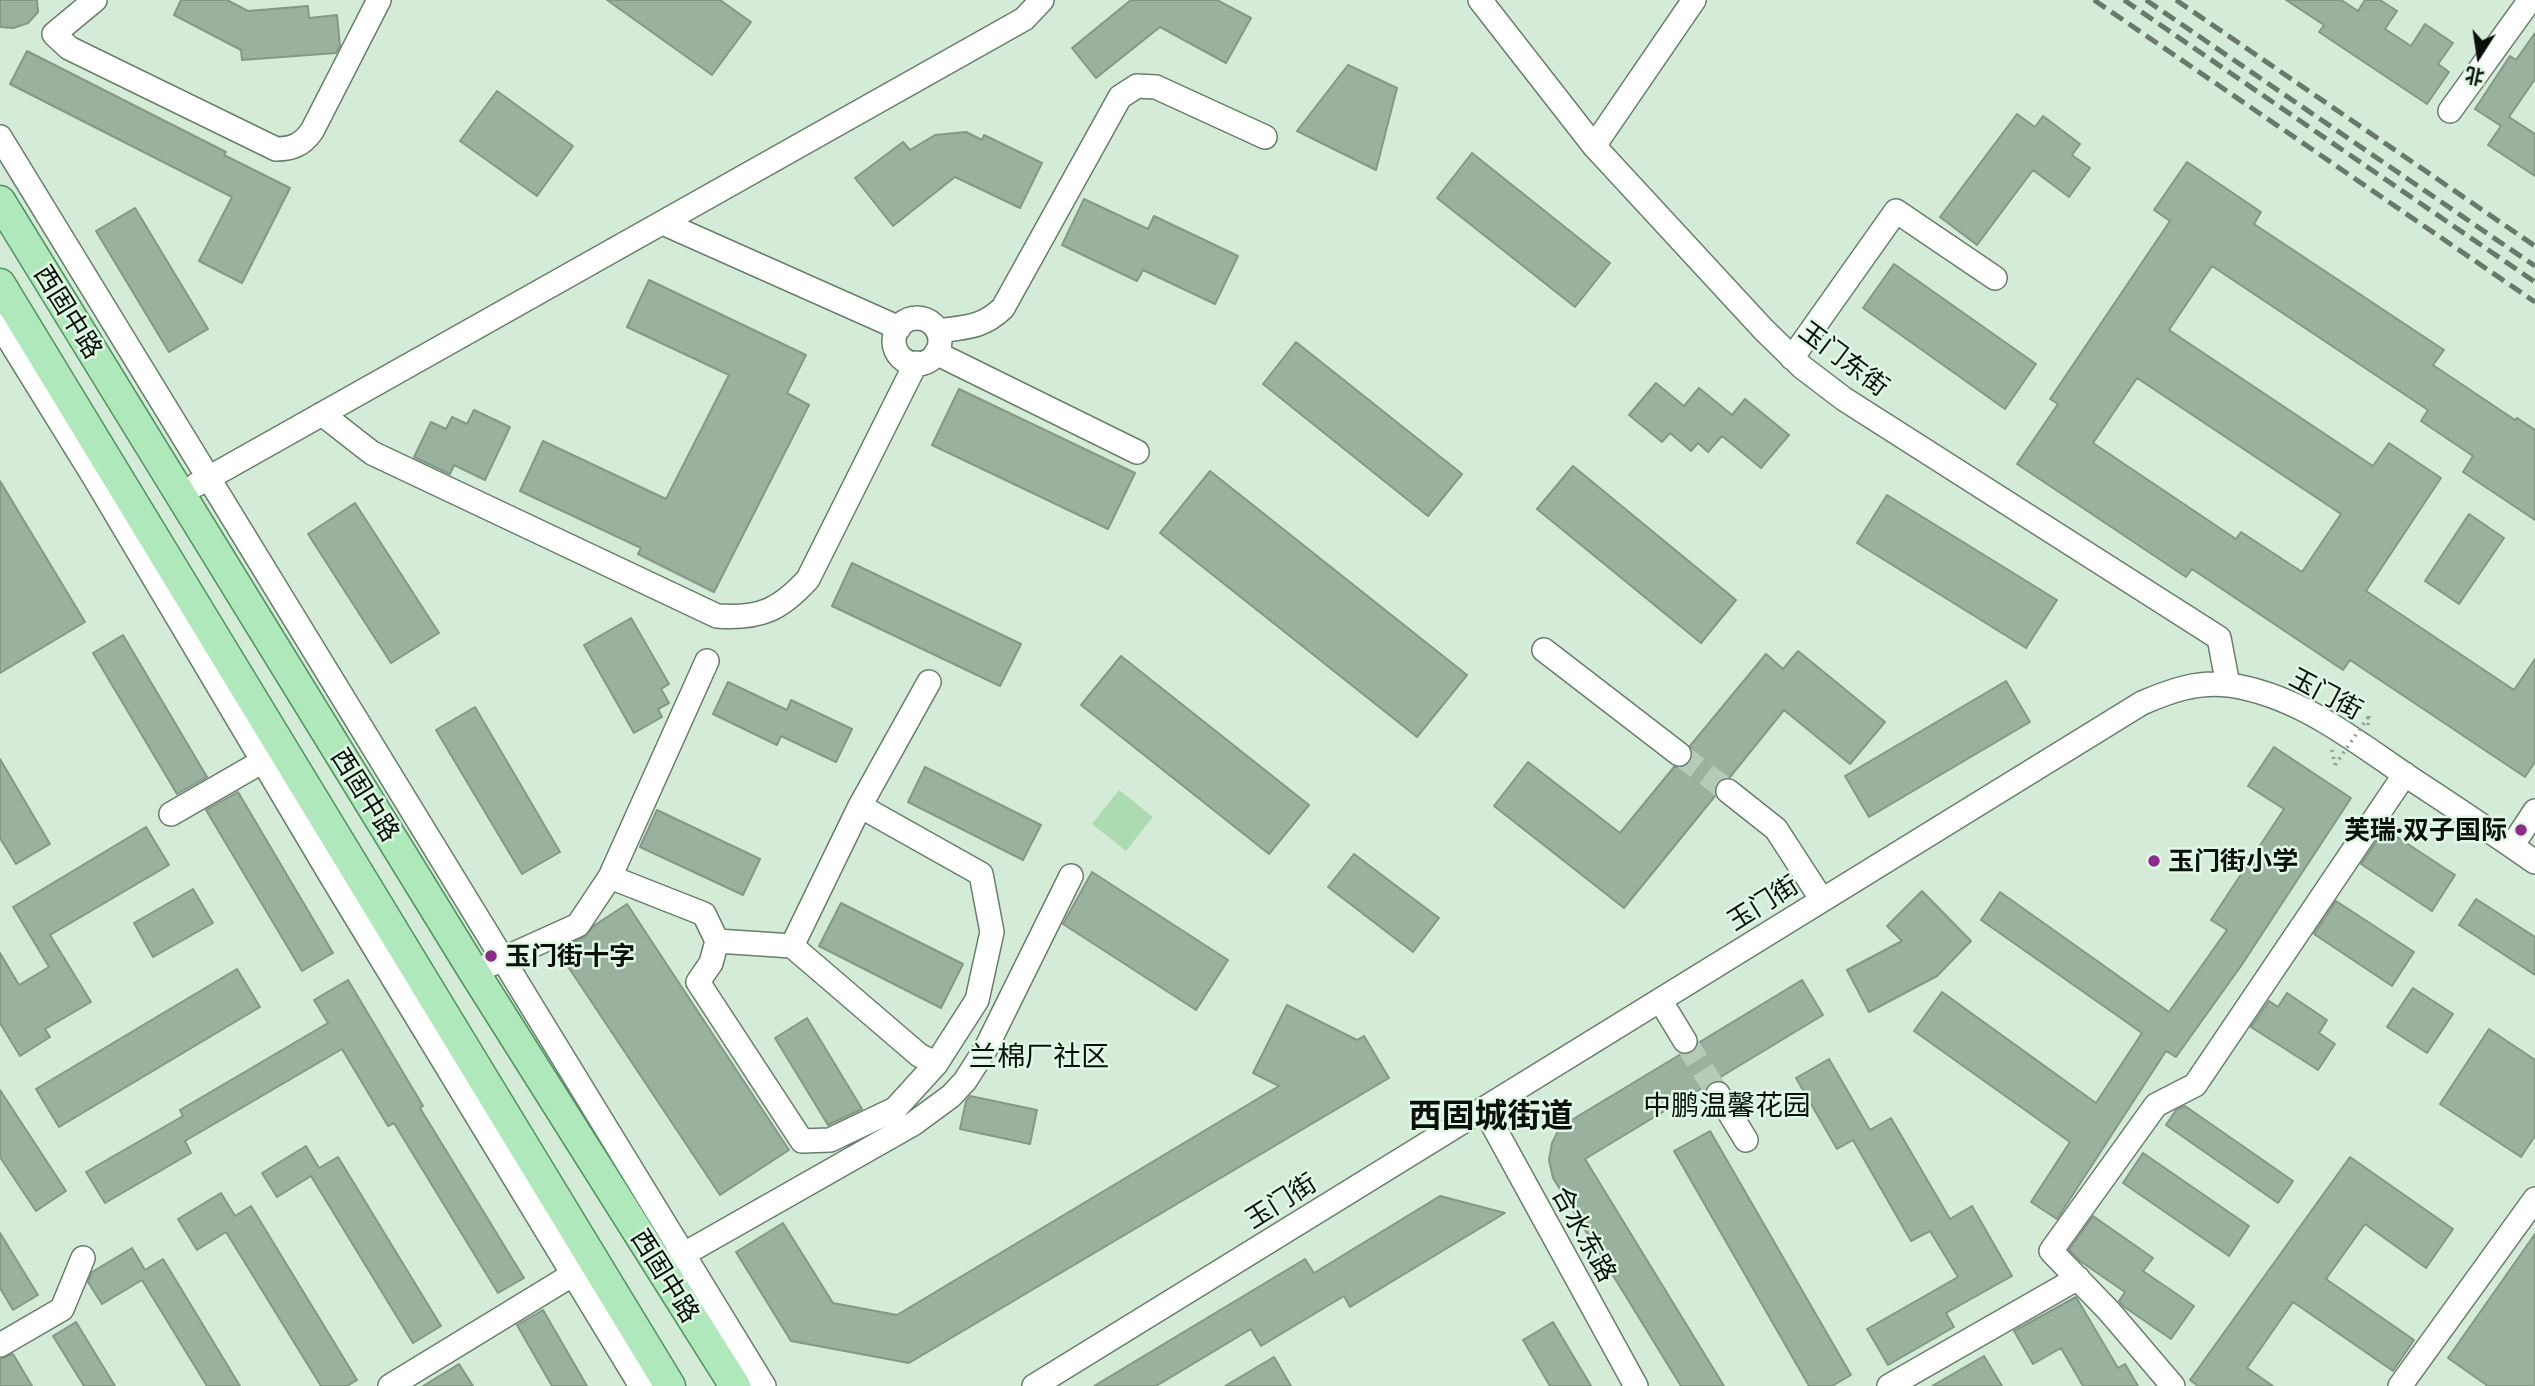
<!DOCTYPE html>
<html>
<head>
<meta charset="utf-8">
<style>
	body { margin:0 }
	#map { position:relative; width:2535px; height:1386px; overflow:hidden; background:#d4ecd7; font-family:Commissioner,"Noto Sans SC",sans-serif }
	canvas { display:block }
	.north { position:absolute; left:2444px; top:21px; width:70px; height:70px; -webkit-text-stroke:5px #e1f9e4; paint-order:stroke; rotate:192deg; font-size:19px; font-weight:700; line-height:28px; text-align:center; color:#081009 }
	.north::after { content:''; display:block; margin:auto; width:24px; height:32px; background:#081009; clip-path:polygon(50% 0,100% 100%,50% 72%,0 100%) }
</style>
</head>
<body>
<div id="map">
<canvas width="2535" height="1386"></canvas>
<div class="north">北</div>
</div>
<script>
const ctx = document.querySelector('canvas').getContext('2d');
ctx.lineJoin = 'round';
function fillPath(path, color) { ctx.fillStyle = color; ctx.fill(path, 'evenodd'); }
function strokePath(path, color, width, dash) { ctx.strokeStyle = color; ctx.lineWidth = width; ctx.lineCap = dash ? 'butt' : 'round'; ctx.setLineDash(dash || []); ctx.stroke(path); }
function drawText(font, color, halo, rows, align = 'center') {
  ctx.font = font + ' Commissioner,"Noto Sans SC",sans-serif'; ctx.lineWidth = 5; ctx.setLineDash([]); ctx.textBaseline = 'middle'; ctx.strokeStyle = halo; ctx.fillStyle = color; for (const [text, x, y, turn = 0] of rows) {
    ctx.save(); ctx.translate(x, y); ctx.rotate((+turn || 0) * Math.PI / 180); ctx.textAlign = isNaN(turn) ? turn : align; if (halo) ctx.strokeText(text, 0, 0); ctx.fillText(text, 0, 0); ctx.restore();
  }
}
const green = new Path2D(`
	M 1119,790 L 1153,817 L 1126,851 L 1092,824 Z`);
const building = new Path2D(`
	M 0,0 L 37,0 L 38,12 L 28,23 L 13,28 L 0,27 Z
	M 181,0 L 227,0 L 248,11 L 308,6 L 309,18 L 337,15 L 340,46 L 336,53 L 242,60 L 241,50 L 174,15 Z
	M 607,0 L 720,0 L 751,22 L 712,75 Z
	M 1131,0 L 1217,0 L 1251,18 L 1226,63 L 1160,27 L 1096,78 L 1072,48 Z
	M 2286,0 L 2341,0 L 2358,11 L 2365,0 L 2380,0 L 2397,11 L 2385,29 L 2411,46 L 2425,24 L 2453,43 L 2438,64 L 2449,72 L 2427,104 L 2319,32 L 2324,25 Z
	M 2535,33 L 2535,79 L 2509,117 L 2535,134 L 2535,176 L 2488,145 L 2501,126 L 2475,109 L 2510,56 L 2516,60 Z
	M 27,51 L 226,152 L 224,155 L 290,188 L 242,283 L 199,261 L 232,197 L 10,84 Z
	M 1348,65 L 1397,88 L 1376,170 L 1297,131 Z
	M 497,91 L 573,146 L 537,196 L 460,141 Z
	M 2017,114 L 2035,127 L 2043,116 L 2080,144 L 2072,155 L 2090,168 L 2069,197 L 2033,170 L 1977,245 L 1940,217 Z
	M 966,132 L 982,140 L 984,135 L 1042,163 L 1020,208 L 955,177 L 893,226 L 855,178 L 903,142 L 910,150 L 935,135 Z
	M 1472,153 L 1610,263 L 1575,307 L 1437,198 Z
	M 2187,162 L 2261,212 L 2254,224 L 2444,350 L 2433,365 L 2515,420 L 2517,418 L 2535,430 L 2535,520 L 2463,472 L 2473,456 L 2421,421 L 2428,410 L 2212,266 L 2169,330 L 2373,466 L 2389,443 L 2441,478 L 2366,591 L 2514,690 L 2535,659 L 2535,762 L 2525,777 L 2350,660 L 2343,670 L 2192,569 L 2186,577 L 2017,464 L 2058,404 L 2050,399 L 2170,221 L 2154,210 ZM 2137,378 L 2341,514 L 2302,572 L 2241,532 L 2236,539 L 2093,443 Z
	M 1084,199 L 1148,229 L 1154,216 L 1238,256 L 1215,304 L 1143,270 L 1137,281 L 1062,245 Z
	M 135,208 L 208,329 L 169,352 L 96,231 Z
	M 1894,264 L 2036,364 L 2005,409 L 1863,308 Z
	M 649,280 L 806,355 L 787,393 L 809,405 L 714,592 L 638,554 L 641,548 L 520,491 L 543,441 L 666,499 L 729,375 L 627,327 Z
	M 1296,342 L 1462,474 L 1428,516 L 1263,384 Z
	M 1656,383 L 1684,406 L 1699,388 L 1732,415 L 1745,399 L 1789,435 L 1761,468 L 1722,436 L 1708,452 L 1698,443 L 1691,451 L 1670,433 L 1662,442 L 1629,415 Z
	M 959,389 L 1135,473 L 1108,529 L 932,445 Z
	M 474,410 L 510,427 L 485,480 L 454,465 L 450,474 L 414,457 L 431,422 L 446,429 L 452,417 L 467,424 Z
	M 1573,466 L 1736,600 L 1701,643 L 1537,509 Z
	M 1210,471 L 1467,675 L 1417,737 L 1160,533 Z
	M 0,481 L 85,622 L 0,673 Z
	M 1887,495 L 2057,600 L 2026,648 L 1857,543 Z
	M 355,503 L 439,633 L 391,663 L 308,534 Z
	M 2469,514 L 2504,538 L 2459,604 L 2425,581 Z
	M 852,563 L 1021,644 L 1000,686 L 832,606 Z
	M 631,618 L 669,684 L 661,689 L 669,703 L 658,709 L 662,717 L 634,733 L 584,645 Z
	M 123,635 L 207,777 L 177,794 L 93,653 Z
	M 1798,651 L 1885,722 L 1850,764 L 1784,710 L 1730,777 L 1718,782 L 1714,788 L 1715,796 L 1624,908 L 1494,806 L 1528,762 L 1620,833 L 1674,767 L 1684,767 L 1690,763 L 1693,755 L 1690,746 L 1766,654 L 1783,669 Z
	M 1121,656 L 1309,805 L 1269,854 L 1081,705 Z
	M 2006,681 L 2030,722 L 1869,817 L 1845,776 Z
	M 728,682 L 787,710 L 791,700 L 852,729 L 836,762 L 781,736 L 777,745 L 713,714 Z
	M 475,707 L 560,852 L 522,874 L 436,730 Z
	M 2274,747 L 2351,798 L 2241,966 L 2176,1057 L 2166,1051 L 2057,1219 L 2031,1202 L 2070,1142 L 1914,1031 L 1942,992 L 2096,1103 L 2142,1033 L 1981,920 L 2000,892 L 2169,1012 L 2227,930 L 2211,920 L 2284,809 L 2248,786 Z
	M 0,759 L 50,844 L 16,864 L 0,838 Z
	M 925,767 L 1041,825 L 1023,860 L 908,802 Z
	M 238,792 L 333,953 L 302,971 L 206,810 Z
	M 657,810 L 760,859 L 743,895 L 640,847 Z
	M 146,827 L 169,865 L 50,935 L 91,1002 L 45,1029 L 50,1037 L 20,1056 L 0,1023 L 0,953 L 19,985 L 49,967 L 13,907 Z
	M 2385,829 L 2455,875 L 2432,911 L 2361,864 Z
	M 1354,854 L 1439,918 L 1413,952 L 1328,887 Z
	M 1092,872 L 1228,960 L 1196,1010 L 1063,924 Z
	M 193,889 L 213,923 L 153,957 L 134,923 Z
	M 1922,891 L 1971,941 L 1937,976 L 1869,1012 L 1847,970 L 1902,941 L 1887,926 Z
	M 2476,899 L 2535,937 L 2535,975 L 2459,925 Z
	M 2336,901 L 2414,952 L 2392,986 L 2314,934 Z
	M 841,903 L 963,964 L 941,1008 L 819,946 Z
	M 627,904 L 789,1150 L 720,1195 L 557,950 L 584,937 L 595,925 Z
	M 237,969 L 260,1007 L 59,1127 L 36,1089 Z
	M 348,980 L 423,1106 L 420,1108 L 524,1278 L 498,1293 L 394,1123 L 388,1126 L 342,1049 L 185,1141 L 191,1153 L 105,1203 L 86,1172 L 183,1116 L 180,1110 L 328,1023 L 314,1000 Z
	M 1802,980 L 1823,1015 L 1585,1159 L 1724,1386 L 1681,1386 L 1553,1178 L 1549,1160 L 1552,1143 L 1560,1127 L 1681,1054 L 1692,1053 L 1698,1043 Z
	M 2413,988 L 2453,1014 L 2427,1053 L 2387,1027 Z
	M 2287,993 L 2327,1020 L 2319,1033 L 2335,1044 L 2318,1070 L 2251,1027 L 2269,1001 L 2278,1007 Z
	M 1287,1005 L 1357,1040 L 1364,1036 L 1389,1078 L 909,1363 L 791,1341 L 736,1252 L 783,1223 L 833,1303 L 897,1315 L 1279,1086 L 1253,1073 Z
	M 807,1018 L 862,1109 L 828,1125 L 775,1038 Z
	M 2489,1029 L 2535,1060 L 2535,1136 L 2521,1157 L 2440,1104 Z
	M 1829,1059 L 1870,1130 L 1891,1118 L 1950,1219 L 1972,1206 L 2012,1276 L 1946,1313 L 1954,1327 L 1888,1365 L 1867,1329 L 1958,1277 L 1930,1231 L 1911,1241 L 1853,1140 L 1837,1149 L 1796,1078 Z
	M 0,1090 L 66,1191 L 36,1211 L 0,1157 Z
	M 970,1096 L 1037,1110 L 1030,1144 L 960,1129 L 966,1101 Z
	M 2185,1106 L 2293,1181 L 2278,1203 L 2166,1125 L 2176,1110 Z
	M 1710,1131 L 1851,1375 L 1832,1386 L 1809,1386 L 1674,1151 Z
	M 306,1146 L 319,1168 L 338,1157 L 441,1326 L 413,1343 L 311,1176 L 277,1197 L 262,1173 Z
	M 2143,1153 L 2249,1226 L 2229,1256 L 2123,1183 Z
	M 2350,1157 L 2453,1229 L 2426,1268 L 2365,1224 L 2326,1279 L 2414,1340 L 2393,1371 L 2293,1302 L 2247,1368 L 2273,1386 L 2198,1386 L 2190,1380 Z
	M 221,1193 L 235,1216 L 251,1206 L 357,1380 L 347,1386 L 321,1386 L 226,1232 L 197,1250 L 178,1219 Z
	M 1440,1196 L 1505,1213 L 1350,1307 L 1344,1296 L 1261,1346 L 1251,1329 L 1156,1386 L 1094,1386 L 1305,1259 L 1314,1273 Z
	M 2093,1216 L 2153,1258 L 2143,1271 L 2194,1306 L 2171,1339 L 2123,1306 L 2119,1301 L 2125,1292 L 2080,1261 L 2069,1250 Z
	M 0,1233 L 38,1295 L 13,1310 L 0,1288 Z
	M 2535,1234 L 2535,1386 L 2488,1386 L 2448,1358 Z
	M 132,1248 L 145,1270 L 163,1259 L 240,1386 L 207,1386 L 142,1280 L 102,1304 L 88,1282 L 92,1272 Z
	M 2076,1297 L 2118,1368 L 2125,1364 L 2138,1386 L 2083,1386 L 2061,1348 L 2033,1364 L 2014,1331 Z
	M 543,1310 L 587,1386 L 552,1386 L 517,1325 Z
	M 76,1322 L 115,1386 L 84,1386 L 53,1336 Z
	M 1553,1322 L 1591,1386 L 1550,1386 L 1523,1340 Z
	M 13,1354 L 32,1386 L 0,1386 L 0,1359 Z
	M 1984,1356 L 2002,1386 L 1932,1386 Z
	M 1274,1357 L 1291,1386 L 1225,1386 Z
	M 459,1364 L 473,1386 L 423,1386 Z`);
const minorTunnel = new Path2D(`
	M 1679,754 L 1728,791
	M 1685,1041 L 1718,1094`);
const path = new Path2D(`
	M 2368,725 L 2369,716
	M 2332,750 L 2335,765`);
const minor = new Path2D(`
	M 95,0 L 54,34 L 69,48 L 276,149 C 292,149 302,145 312,131 L 379,0
	M 1480,0 L 1594,146 L 1764,330 L 1802,367 L 1844,399 L 2219,638 L 2228,685
	M 2450,111 L 2530,0
	M 0,137 L 764,1386
	M 1594,146 L 1694,0
	M 663,223 L 899,328
	M894 341a23 23 0 1 1 46 0a23 23 0 1 1-46 0Z
	M 0,325 L 94,477 L 331,876 L 641,1386
	M 938,331 C 966,327 982,328 1003,308 L 1120,97 L 1137,86 L 1156,87 L 1265,137
	M 936,353 L 1137,452
	M 1792,358 L 1896,211 L 1995,278
	M 322,414 L 372,453 L 717,616 C 760,619 780,610 808,579 L 916,363
	M 196,485 L 1024,19 L 1042,0
	M 1544,650 L 1679,754
	M 1728,791 L 1776,829 L 1822,900
	M 171,814 L 263,761
	M 2512,846 L 2535,811
	M 610,877 L 704,914 L 717,941 L 711,963 L 698,982 L 802,1141 L 830,1140 L 895,1109 L 936,1064 L 977,1000 L 992,932 L 981,874 L 860,806
	M 717,941 L 792,946 L 919,1055 L 936,1064
	M 792,946 L 860,806 L 929,682
	M 474,972 L 578,925 L 610,877 L 707,661
	M 1660,1000 L 1685,1041
	M 1718,1094 L 1746,1140
	M 1484,1109 L 1636,1386
	M 670,1262 L 913,1124 L 951,1096 L 965,1081 L 986,1048 L 1071,876
	M 0,1345 L 62,1309 L 83,1258
	M 390,1386 L 585,1267
	M 1034,1386 L 2142,703 C 2170,691 2197,681 2229,685 C 2298,695 2351,738 2407,776 C 2450,804 2493,833 2535,862
	M 1889,1386 L 2078,1278
	M 2173,1386 L 2109,1311 L 2051,1251 L 2156,1105 L 2195,1085 L 2405,774
	M 2400,1386 L 2535,1199`);
const major = new Path2D(`
	M 0,201 L 474,972 L 735,1386
	M 0,284 L 670,1386`);
const rail = new Path2D(`
	M 2094,0 L 2535,302
	M 2124,0 L 2535,282
	M 2146,0 L 2535,266
	M 2176,0 L 2535,246`);
const pathBridge = new Path2D(`
	M 2335,765 L 2369,716`);
const markers = [
	[2521,830,7,"#90298e"],
	[2154,861,7,"#90298e"],
	[491,956,7,"#90298e"]
];
const streetNames = [
	["西固中路",68,312,58],
	["玉门东街",1844,359,37],
	["玉门街",2326,694,28],
	["西固中路",365,795,58],
	["玉门街",1763,903,-32],
	["玉门街",1281,1201,-32],
	["合水东路",1584,1234,61],
	["西固中路",665,1276,58]
];
const poiNames = [
	["芙瑞·双子国际",2507,830,"right"],
	["玉门街小学",2168,861],
	["玉门街十字",505,956]
];
const neighbourhoodNames = [
	["兰棉厂社区",1039,1057],
	["中鹏温馨花园",1727,1106]
];
const districtNames = [
	["西固城街道",1491,1116]
];
fillPath(green, '#acdbb2');
fillPath(building, '#9ab19d');
strokePath(building, '#839986', 2);
strokePath(minorTunnel, '#b5cbb8', 23, [23, 11]);
strokePath(minor, '#687e6b', 26);
strokePath(major, '#51935e', 33);
strokePath(path, '#8ea090', 3.5, [2, 5]);
strokePath(minor, '#fff', 23);
strokePath(major, '#afe8ba', 30);
strokePath(rail, '#68786a', 5, [14, 7]);
strokePath(pathBridge, '#8ea090', 3.5, [2, 5]);
for (const [x, y, r, color] of markers) { const dot = new Path2D(); dot.arc(x, y, r, 0, 2 * Math.PI); ctx.fillStyle = color; ctx.fill(dot); strokePath(dot, '#e1f9e4', 2.5); }
drawText('26px', '#081009', '#e1f9e4', streetNames);
drawText('bold 26px', '#081009', '#e1f9e4', poiNames, 'left');
drawText('28px', '#081009', '#e1f9e4', neighbourhoodNames);
drawText('bold 33px', '#081009', '#e1f9e4', districtNames);
</script>
</body>
</html>
